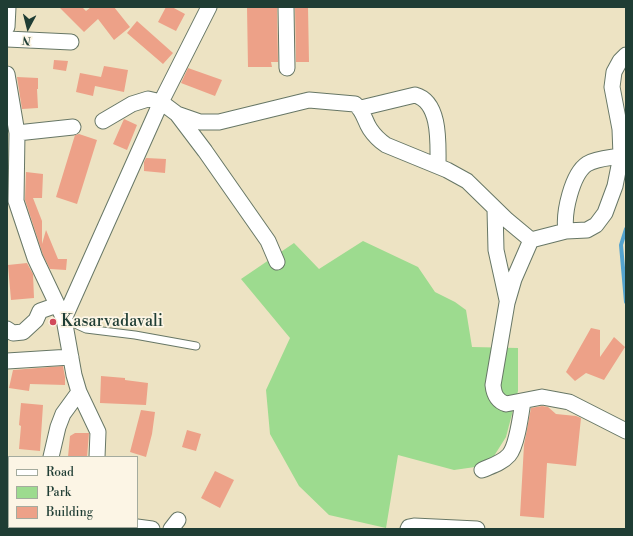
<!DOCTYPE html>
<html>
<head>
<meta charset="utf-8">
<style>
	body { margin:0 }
	#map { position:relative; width:633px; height:536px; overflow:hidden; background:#ede3c3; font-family:"Libre Bodoni",serif }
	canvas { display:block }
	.frame { position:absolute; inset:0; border:8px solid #1f3d34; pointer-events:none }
	.legend { position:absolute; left:8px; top:456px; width:130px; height:72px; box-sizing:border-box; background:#fcf5e5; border:1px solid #a4ab9e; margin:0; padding:5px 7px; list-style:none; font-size:12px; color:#1f3d34 }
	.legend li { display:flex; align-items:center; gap:8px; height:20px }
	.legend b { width:20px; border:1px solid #a4ab9e }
	.north { position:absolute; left:8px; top:8px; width:40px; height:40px; -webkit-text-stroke:3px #fcf5e5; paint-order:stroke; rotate:187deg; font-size:11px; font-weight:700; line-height:16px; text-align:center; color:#1f3d34 }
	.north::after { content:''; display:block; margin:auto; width:14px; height:18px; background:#1f3d34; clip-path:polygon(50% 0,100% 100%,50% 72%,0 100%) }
</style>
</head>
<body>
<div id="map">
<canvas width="633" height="536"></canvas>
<div class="frame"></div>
<ul class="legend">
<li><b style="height:5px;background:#fff"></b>Road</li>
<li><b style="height:11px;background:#9ddb8f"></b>Park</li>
<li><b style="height:11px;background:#eda188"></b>Building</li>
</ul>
<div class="north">N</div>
</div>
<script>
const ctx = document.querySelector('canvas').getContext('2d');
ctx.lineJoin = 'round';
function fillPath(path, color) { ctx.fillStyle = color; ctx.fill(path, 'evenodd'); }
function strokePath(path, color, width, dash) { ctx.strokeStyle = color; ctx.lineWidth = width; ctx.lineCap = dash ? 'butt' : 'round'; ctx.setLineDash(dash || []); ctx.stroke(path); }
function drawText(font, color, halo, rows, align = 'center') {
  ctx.font = font + ' "Libre Bodoni",serif'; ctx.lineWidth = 3.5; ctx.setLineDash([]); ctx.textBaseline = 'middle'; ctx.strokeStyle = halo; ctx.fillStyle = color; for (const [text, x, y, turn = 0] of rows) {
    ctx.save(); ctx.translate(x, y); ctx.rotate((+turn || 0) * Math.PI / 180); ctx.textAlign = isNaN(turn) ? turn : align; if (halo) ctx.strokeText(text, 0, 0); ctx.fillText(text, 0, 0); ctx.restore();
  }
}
const green = new Path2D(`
	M 363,241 L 418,267 L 435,292 L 455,302 L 466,310 L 472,347 L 518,348 L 518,391 L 506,437 L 494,456 L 475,467 L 454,470 L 398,455 L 386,528 L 329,515 L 299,486 L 270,434 L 266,390 L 290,338 L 241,279 L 294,243 L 319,269 Z`);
const stream = new Path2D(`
	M 626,229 L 621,245 L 626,302`);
const building = new Path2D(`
	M 59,7 L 82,7 L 86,11 L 91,7 L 114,7 L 130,27 L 114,40 L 98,19 L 84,32 Z
	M 166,7 L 172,7 L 185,14 L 176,31 L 158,22 Z
	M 247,7 L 277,7 L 278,62 L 271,62 L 272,67 L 248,67 Z
	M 295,7 L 308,7 L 309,62 L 296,62 Z
	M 137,21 L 173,53 L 163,64 L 127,33 Z
	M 54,60 L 68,61 L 66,71 L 53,69 Z
	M 104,66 L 128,70 L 124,92 L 95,86 L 93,96 L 76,92 L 80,73 L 101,77 Z
	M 188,68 L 222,80 L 215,96 L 181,83 Z
	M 17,77 L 38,78 L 38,89 L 37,89 L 38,108 L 22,109 Z
	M 124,119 L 137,125 L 127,150 L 113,144 Z
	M 79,134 L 97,140 L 77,204 L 56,197 L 75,135 Z
	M 146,158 L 166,159 L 165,173 L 144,171 L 144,162 Z
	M 26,172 L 43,174 L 42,198 L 33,198 L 42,221 L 42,244 L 46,230 L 58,259 L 67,259 L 66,270 L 50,269 L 43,255 L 25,200 Z
	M 27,263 L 33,274 L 34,298 L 11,300 L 8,265 Z
	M 591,328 L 600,330 L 600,357 L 614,337 L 625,347 L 604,380 L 586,373 L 575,381 L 566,372 Z
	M 63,366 L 65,377 L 65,385 L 30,384 L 29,391 L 9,388 L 13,370 Z
	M 101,376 L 125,378 L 125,380 L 148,383 L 146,405 L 100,403 Z
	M 21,403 L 43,405 L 40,451 L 19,449 L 21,426 L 19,425 Z
	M 542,406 L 548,407 L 556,414 L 576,416 L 581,418 L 576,466 L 547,463 L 544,518 L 520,516 L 524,445 L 531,408 Z
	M 141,410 L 155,412 L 152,434 L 146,457 L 130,452 Z
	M 187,430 L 201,434 L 196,451 L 182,447 Z
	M 75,433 L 89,433 L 87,457 L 68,457 L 70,436 Z
	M 215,471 L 234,480 L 220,508 L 201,498 Z`);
const service = new Path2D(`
	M 64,319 L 86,329 L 135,335 L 196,346`);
const minor = new Path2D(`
	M 286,7 L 287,68
	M 7,27 L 8,7
	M 7,39 L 71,42
	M 7,74 L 17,133 L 16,201 L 35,258 L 64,319 L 74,375 L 79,392 L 98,432 L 97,457
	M 361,108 L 415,95 C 441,102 438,144 438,166
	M 177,114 L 205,151 L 268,241 L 277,262
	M 103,121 L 132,104 L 148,99 L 161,102 L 177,114 L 200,122 L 219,122 L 309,100 L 355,104 C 364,111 364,120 370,129 C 374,135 380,141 386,145 L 447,170 L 467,181 L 507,220 L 531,240 L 566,231 L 587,230 L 596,225 L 605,213 L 615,186 L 621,156 L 620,129 L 612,87 L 614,72 L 620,61 L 626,55
	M 17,133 L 73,127
	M 495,209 L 496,250 L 507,300
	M 566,231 C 563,213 572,174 587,164 C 597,158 610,158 621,156
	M 531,240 L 514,279 L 507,303 L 493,385 C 494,395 497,401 506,404 L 542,397 L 569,402 L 626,431
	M 64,319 L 161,102 L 209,7
	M 7,329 L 13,333 L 23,332 L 36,320 L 40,311 L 57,305
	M 7,361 L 71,357
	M 51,457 L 58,427 L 63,414 L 79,392
	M 482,470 C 491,466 502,463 509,455 C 517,446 521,414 523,401
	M 7,479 L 9,480
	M 137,527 L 152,529
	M 89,529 L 90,527
	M 171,529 L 178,520
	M 408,529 L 409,527 L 414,526 L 477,529`);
const markers = [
	[53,322,4,"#d1495b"]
];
const poiNames = [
	["Kasarvadavali",61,322]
];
fillPath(green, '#9ddb8f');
strokePath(stream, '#55a4cf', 4);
fillPath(building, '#eda188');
strokePath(service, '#677766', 9);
strokePath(minor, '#677766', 17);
strokePath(service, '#fff', 7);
strokePath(minor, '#fff', 15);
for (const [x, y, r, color] of markers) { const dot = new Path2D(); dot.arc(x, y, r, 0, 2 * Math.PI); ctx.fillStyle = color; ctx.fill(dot); strokePath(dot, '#fcf5e5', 1.5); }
drawText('16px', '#1f3d34', '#fcf5e5', poiNames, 'left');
</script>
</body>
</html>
